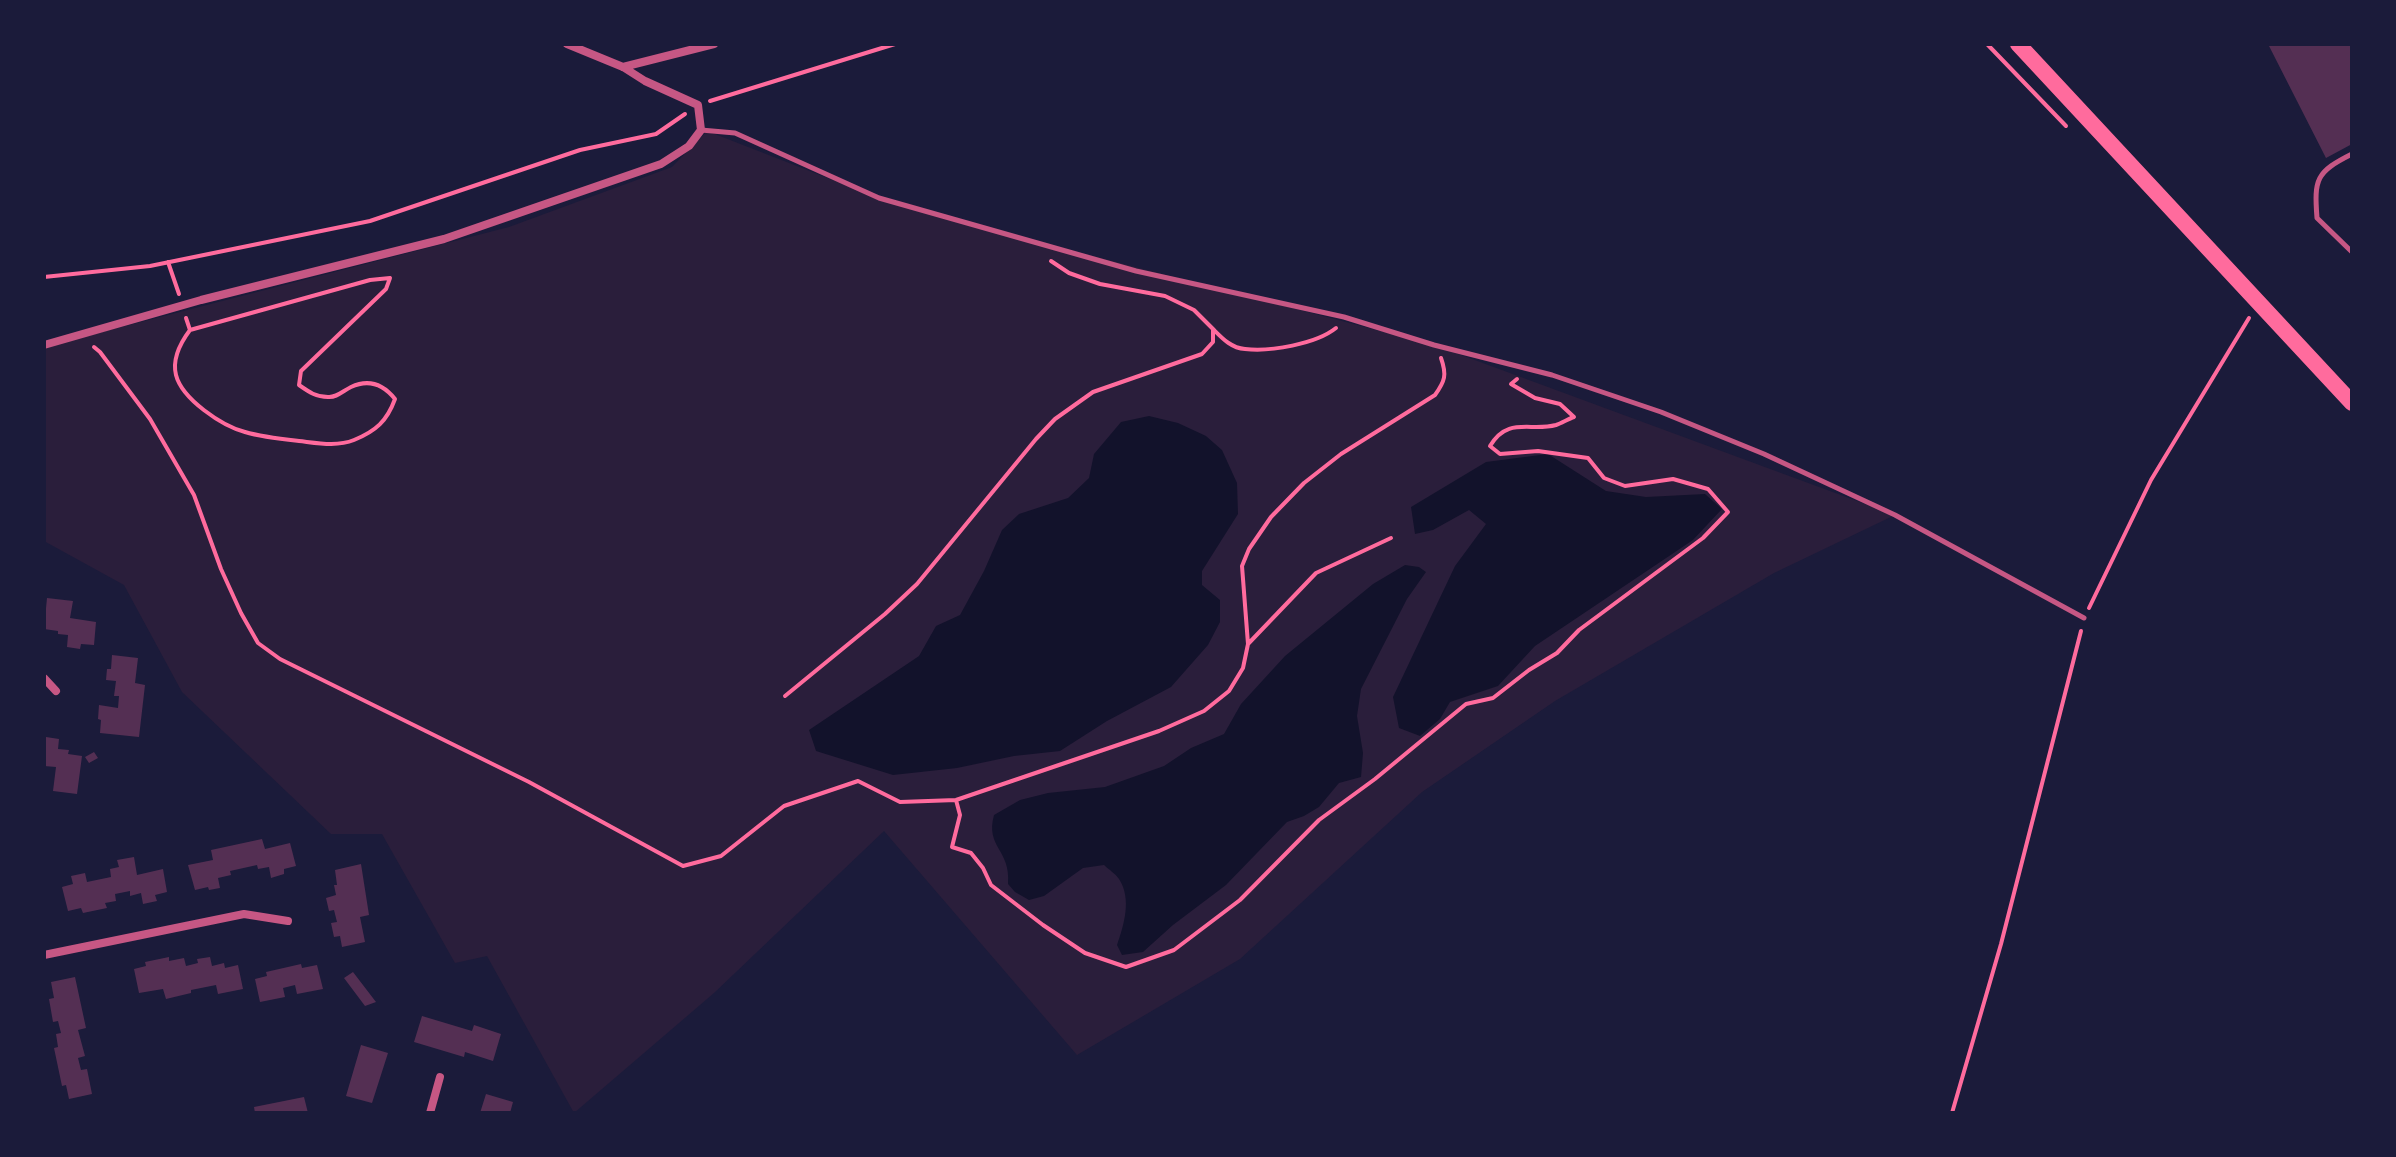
<!DOCTYPE html>
<html>
<head>
<meta charset="utf-8">
<style>
	body { margin:0 }
	#map { position:relative; width:2396px; height:1157px; overflow:hidden; background:#1b1b3a; font-family:Poppins,sans-serif }
	canvas { display:block }
	.frame { position:absolute; inset:0; border:46px solid #1b1b3a; pointer-events:none }
</style>
</head>
<body>
<div id="map">
<canvas width="2396" height="1157"></canvas>
<div class="frame"></div>
</div>
<script>
const ctx = document.querySelector('canvas').getContext('2d');
ctx.lineJoin = 'round';
function fillPath(path, color) { ctx.fillStyle = color; ctx.fill(path, 'evenodd'); }
function strokePath(path, color, width, dash) { ctx.strokeStyle = color; ctx.lineWidth = width; ctx.lineCap = dash ? 'butt' : 'round'; ctx.setLineDash(dash || []); ctx.stroke(path); }
const green = new Path2D(`
	M 707,131 L 879,198 L 1009,234 L 1434,345 L 1895,515 L 1774,573 L 1555,701 L 1422,792 L 1240,959 L 1077,1055 L 884,831 L 714,993 L 574,1113 L 487,956 L 455,963 L 382,834 L 331,834 L 182,692 L 124,585 L 44,541 L 44,347 L 509,227 L 672,167 Z`);
const water = new Path2D(`
	M 1149,416 L 1178,423 L 1206,436 L 1222,450 L 1237,483 L 1238,514 L 1202,571 L 1202,585 L 1220,600 L 1220,622 L 1208,645 L 1171,687 L 1107,721 L 1060,751 L 1014,756 L 957,768 L 893,775 L 816,751 L 809,730 L 919,656 L 936,626 L 960,615 L 984,571 L 1002,530 L 1019,514 L 1068,498 L 1089,478 L 1094,454 L 1121,422 Z
	M 1548,454 L 1606,491 L 1646,497 L 1705,494 L 1722,509 L 1693,540 L 1535,646 L 1498,686 L 1450,702 L 1440,719 L 1420,736 L 1399,728 L 1393,697 L 1455,566 L 1486,524 L 1469,510 L 1433,530 L 1415,534 L 1411,507 L 1486,462 Z
	M 1405,565 L 1419,567 L 1426,572 L 1407,599 L 1361,689 L 1357,716 L 1363,753 L 1361,777 L 1339,783 L 1319,807 L 1304,816 L 1287,822 L 1226,885 L 1173,925 L 1143,952 L 1122,955 L 1117,945 C 1124,925 1132,899 1119,879 C 1116,874 1108,869 1104,865 L 1083,868 L 1044,896 L 1029,900 L 1015,892 L 1008,884 C 1011,849 985,848 994,815 L 1020,800 L 1048,793 L 1105,787 L 1164,766 L 1191,748 L 1224,734 L 1241,704 L 1285,656 L 1373,584 Z`);
const building = new Path2D(`
	M 2268,44 L 2352,44 L 2352,144 L 2326,158 Z
	M 47,598 L 73,601 L 70,618 L 96,622 L 94,645 L 81,644 L 80,649 L 67,647 L 68,635 L 58,634 L 58,631 L 44,629 Z
	M 112,655 L 138,658 L 135,683 L 145,685 L 139,737 L 100,733 L 101,720 L 98,719 L 99,705 L 118,708 L 119,696 L 114,696 L 116,681 L 106,680 L 107,669 L 111,669 Z
	M 46,737 L 59,739 L 58,749 L 69,750 L 68,754 L 82,756 L 77,794 L 53,791 L 56,767 L 44,766 L 44,742 Z
	M 94,752 L 98,758 L 89,763 L 85,757 Z
	M 262,839 L 265,849 L 290,843 L 296,866 L 284,869 L 284,874 L 271,878 L 269,867 L 258,869 L 257,865 L 230,871 L 231,875 L 218,878 L 220,888 L 209,890 L 208,887 L 195,890 L 188,865 L 213,860 L 211,850 Z
	M 134,857 L 137,875 L 163,869 L 167,892 L 155,895 L 157,901 L 143,904 L 141,893 L 130,896 L 130,891 L 115,894 L 116,901 L 105,903 L 107,908 L 83,913 L 81,908 L 68,911 L 62,887 L 73,884 L 71,876 L 85,873 L 87,882 L 111,877 L 110,869 L 119,867 L 117,860 Z
	M 361,864 L 369,915 L 360,917 L 365,942 L 342,947 L 340,936 L 334,937 L 331,923 L 337,922 L 334,910 L 329,911 L 326,898 L 336,895 L 334,885 L 337,885 L 335,870 Z
	M 169,957 L 169,961 L 184,958 L 186,966 L 198,963 L 197,959 L 210,957 L 212,966 L 224,963 L 225,968 L 238,965 L 243,989 L 218,994 L 216,985 L 191,990 L 191,993 L 166,999 L 163,989 L 139,993 L 134,969 L 146,966 L 145,962 Z
	M 301,964 L 302,968 L 317,965 L 323,989 L 297,994 L 295,985 L 283,988 L 285,997 L 260,1002 L 255,979 L 267,976 L 266,972 Z
	M 353,972 L 376,1002 L 365,1006 L 344,978 Z
	M 75,977 L 86,1028 L 78,1030 L 85,1056 L 78,1058 L 81,1070 L 87,1069 L 92,1094 L 69,1099 L 66,1085 L 62,1086 L 54,1048 L 58,1047 L 56,1034 L 61,1033 L 58,1021 L 53,1022 L 49,999 L 54,998 L 51,982 Z
	M 422,1016 L 472,1031 L 474,1025 L 501,1034 L 493,1061 L 465,1052 L 464,1057 L 414,1042 Z
	M 361,1045 L 388,1053 L 372,1103 L 346,1096 Z
	M 486,1094 L 513,1102 L 510,1113 L 480,1113 Z
	M 304,1097 L 308,1113 L 255,1113 L 254,1107 Z`);
const path = new Path2D(`
	M 1987,44 L 2066,126
	M 710,101 L 895,44
	M 168,262 L 179,294
	M 44,277 L 150,266 L 370,221 L 580,150 L 656,134 L 685,114
	M 186,318 L 190,330 C 181,342 172,359 176,375 C 182,399 222,426 245,432 C 262,437 281,439 299,441 C 317,443 337,447 354,440 C 376,431 387,421 395,399 C 383,384 368,379 351,387 C 343,391 336,398 328,397 C 316,397 309,392 299,385 L 301,371 L 386,289 L 390,278 L 370,280 L 190,330
	M 1213,329 C 1222,338 1231,348 1245,349 C 1270,352 1316,344 1336,328
	M 94,347 L 100,352 L 150,419 L 194,495 L 221,569 L 241,613 L 258,643 L 280,659 L 529,782 L 683,866 L 721,856 L 784,806 L 858,781 L 900,802 L 956,800 L 1159,731 L 1204,711 L 1229,691 L 1243,668 L 1248,644 L 1242,566 L 1249,549 L 1271,517 L 1304,483 L 1341,454 L 1435,395 C 1445,381 1447,375 1441,358
	M 2089,608 L 2151,480 L 2249,318
	M 1248,644 L 1316,573 L 1391,538
	M 785,696 L 885,614 L 917,584 L 1036,439 L 1055,419 L 1093,392 L 1202,354 L 1213,342 L 1213,329 L 1194,310 L 1165,296 L 1100,284 L 1069,273 L 1051,261
	M 956,800 L 960,815 L 952,847 L 971,853 L 983,868 L 991,885 L 1043,925 L 1085,953 L 1126,967 L 1174,950 L 1240,900 L 1319,820 L 1375,779 L 1466,704 L 1493,698 L 1529,670 L 1557,653 L 1579,630 L 1703,538 L 1728,512 L 1708,489 L 1673,479 L 1625,486 L 1604,478 L 1588,458 L 1538,451 L 1500,454 L 1490,446 C 1508,416 1530,432 1556,425 C 1562,423 1568,419 1574,417 L 1560,404 L 1535,398 L 1511,384 L 1517,379
	M 1952,1113 L 2001,944 L 2081,631`);
const service = new Path2D(`
	M 701,130 L 735,133 L 879,198 L 1136,271 L 1344,317 L 1434,345 L 1552,375 L 1661,412 L 1764,454 L 1895,515 L 2084,618
	M 2352,154 C 2316,172 2314,179 2317,218 L 2352,252`);
const minor = new Path2D(`
	M 623,67 L 714,44
	M 44,345 L 201,300 L 444,239 L 661,164 L 689,146 L 701,130 L 698,105 L 645,81 L 623,67 L 567,44
	M 44,678 L 56,691
	M 44,955 L 244,914 L 288,921
	M 430,1113 L 440,1077`);
const primary = new Path2D(`
	M 2018,44 L 2352,403`);
fillPath(green, '#2a1e3b');
fillPath(water, '#12122b');
fillPath(building, '#542f53');
strokePath(path, '#ff6b9d', 4);
strokePath(service, '#c65784', 5);
strokePath(minor, '#c65784', 8);
strokePath(primary, '#ff6b9d', 16);
</script>
</body>
</html>
